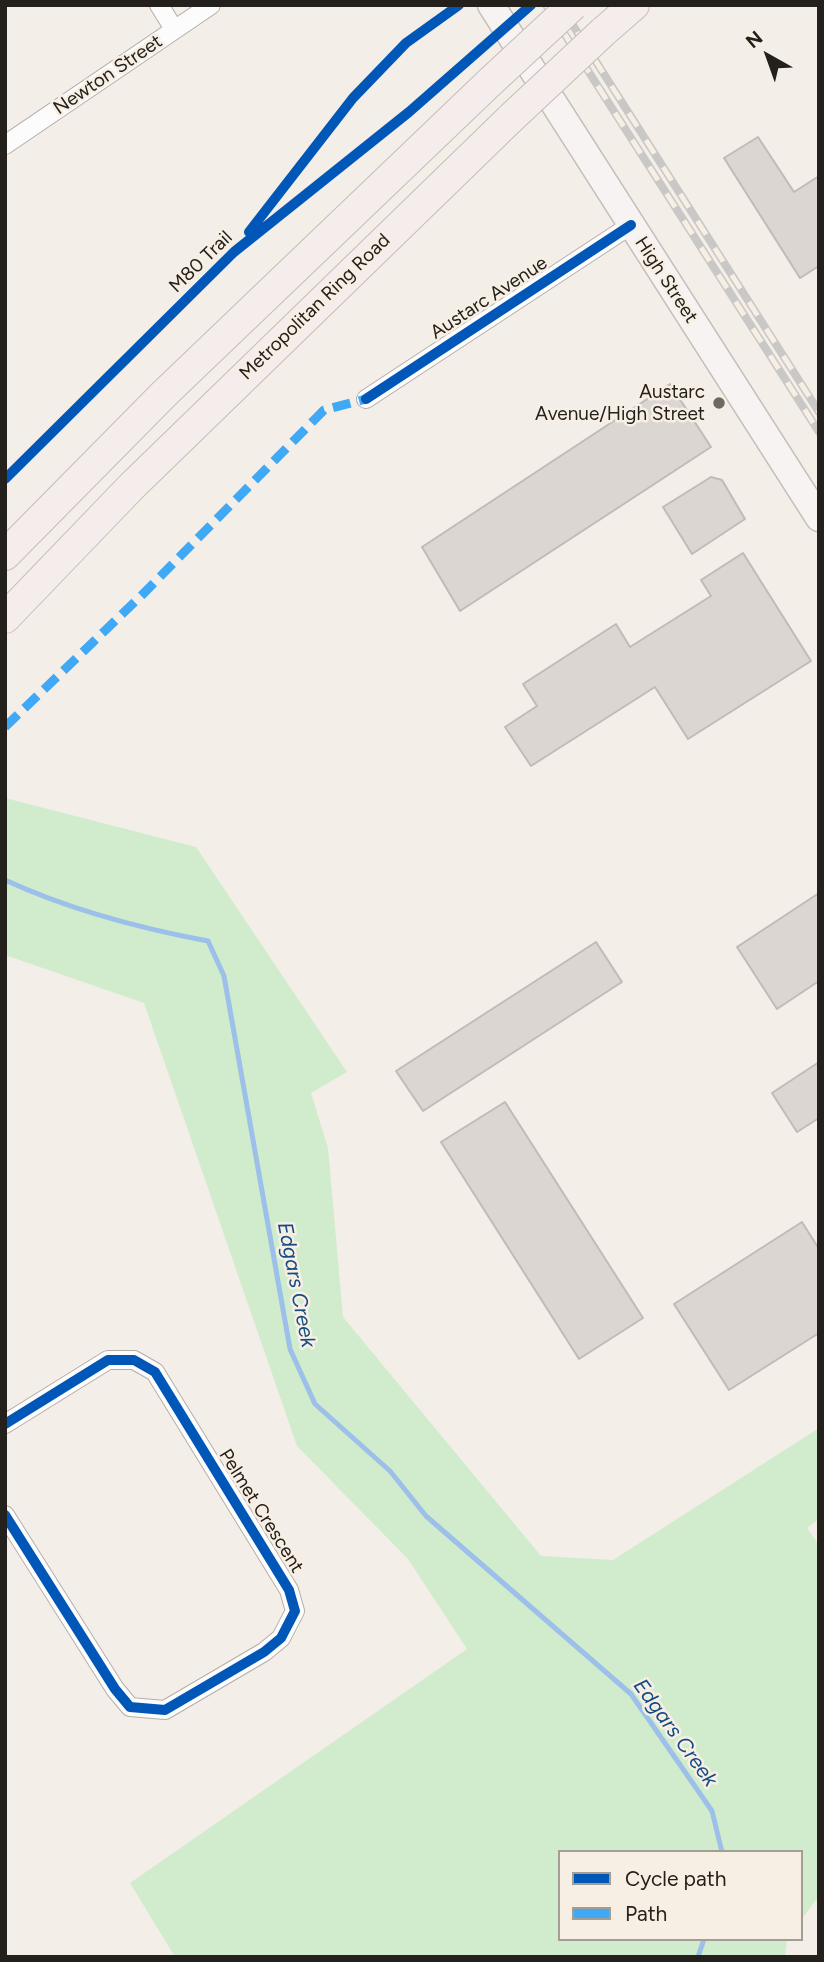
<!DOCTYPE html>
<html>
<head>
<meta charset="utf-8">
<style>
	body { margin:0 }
	#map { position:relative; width:824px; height:1962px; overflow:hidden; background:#f4eee8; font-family:Figtree,sans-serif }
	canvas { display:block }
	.frame { position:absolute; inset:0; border:7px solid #24211d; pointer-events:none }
	.legend { position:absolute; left:558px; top:1850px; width:245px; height:91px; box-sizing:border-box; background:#f8efe4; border:2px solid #a39d94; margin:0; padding:9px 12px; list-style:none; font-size:21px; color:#24211d }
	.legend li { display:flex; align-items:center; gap:14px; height:35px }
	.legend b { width:35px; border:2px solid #a39d94 }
	.north { position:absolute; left:733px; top:21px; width:70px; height:70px; -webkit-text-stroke:5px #f8efe4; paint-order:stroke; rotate:320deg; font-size:19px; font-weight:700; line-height:28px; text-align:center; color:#24211d }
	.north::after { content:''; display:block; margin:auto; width:24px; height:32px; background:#24211d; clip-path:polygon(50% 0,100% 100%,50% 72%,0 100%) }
</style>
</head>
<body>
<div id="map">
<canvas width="824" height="1962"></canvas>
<div class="frame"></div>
<ul class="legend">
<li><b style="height:9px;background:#0057b8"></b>Cycle path</li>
<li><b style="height:9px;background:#3fa9f5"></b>Path</li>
</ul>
<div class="north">N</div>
</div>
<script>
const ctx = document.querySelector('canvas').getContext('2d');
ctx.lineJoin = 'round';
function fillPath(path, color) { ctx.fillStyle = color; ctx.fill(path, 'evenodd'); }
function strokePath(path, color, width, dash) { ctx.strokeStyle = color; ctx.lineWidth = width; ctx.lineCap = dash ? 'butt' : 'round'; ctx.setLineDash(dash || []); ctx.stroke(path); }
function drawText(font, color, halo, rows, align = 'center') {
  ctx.font = font + ' Figtree,sans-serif'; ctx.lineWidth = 5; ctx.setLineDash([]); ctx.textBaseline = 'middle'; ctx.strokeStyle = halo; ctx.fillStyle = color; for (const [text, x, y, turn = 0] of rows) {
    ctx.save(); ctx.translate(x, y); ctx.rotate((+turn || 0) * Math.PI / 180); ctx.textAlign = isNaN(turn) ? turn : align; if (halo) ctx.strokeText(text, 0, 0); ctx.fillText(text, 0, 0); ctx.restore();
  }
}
const green = new Path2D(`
	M 5,798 L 196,847 L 347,1072 L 311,1093 L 328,1148 L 343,1317 L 541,1556 L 613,1560 L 819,1428 L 819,1519 L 807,1528 L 819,1545 L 819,1896 L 801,1920 L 801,1852 L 560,1852 L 560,1939 L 787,1939 L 785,1957 L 175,1957 L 130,1883 L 467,1649 L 408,1559 L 297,1446 L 144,1003 L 5,955 Z`);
const stream = new Path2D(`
	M 5,880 C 70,910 138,928 208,941 L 224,976 L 290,1349 L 315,1404 L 390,1471 L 426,1516 L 631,1694 L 712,1811 L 722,1852
	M 698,1957 L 704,1939`);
const building = new Path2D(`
	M 758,137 L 794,192 L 819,176 L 819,266 L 800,278 L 724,158 Z
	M 670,384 L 711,447 L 460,611 L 422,547 Z
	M 711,477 L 722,480 L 745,519 L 692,554 L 663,507 Z
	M 743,553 L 811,661 L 688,739 L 655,687 L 531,766 L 505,727 L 537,706 L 523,684 L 616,624 L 630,647 L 711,596 L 701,580 Z
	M 819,893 L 819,981 L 777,1009 L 737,947 Z
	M 596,942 L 622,982 L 423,1111 L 396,1071 Z
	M 819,1062 L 819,1118 L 797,1132 L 772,1093 Z
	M 505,1102 L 643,1318 L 579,1359 L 441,1142 Z
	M 802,1222 L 819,1249 L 819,1333 L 729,1390 L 674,1304 Z`);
const minor = new Path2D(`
	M 159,5 L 174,29
	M 5,145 L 211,5
	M 366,399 L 631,225
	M 5,1424 L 108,1360 L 134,1360 L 155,1372 L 289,1590 L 295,1611 L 281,1638 L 264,1652 L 165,1710 L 130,1707 L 115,1689 L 5,1515`);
const primary = new Path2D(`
	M 491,5 L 819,518`);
const motorway = new Path2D(`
	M 603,32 L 634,5
	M 5,555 L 164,394 L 490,82
	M 5,618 L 131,487 L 512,117`);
const rail = new Path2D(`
	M 546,5 L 819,432
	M 560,5 L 819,412`);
const motorwayBridge = new Path2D(`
	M 490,82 L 573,5
	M 512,117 L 603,32`);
const quiet = new Path2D(`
	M 5,727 L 142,595 L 324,410 L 366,399`);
const cycleway = new Path2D(`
	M 249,232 L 353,98 L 406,43 L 459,5
	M 366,399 L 631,225
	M 5,479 L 234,252 L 409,112 L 531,5
	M 5,1424 L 108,1360 L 134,1360 L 155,1372 L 289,1590 L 295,1611 L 281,1638 L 264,1652 L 165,1710 L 130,1707 L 115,1689 L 5,1515`);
const markers = [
	[719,403,7,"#6d6964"]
];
const streetNames = [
	["Newton Street",108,75,-34],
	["M80 Trail",201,262,-44],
	["High Street",666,280,57],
	["Austarc Avenue",489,298,-33],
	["Metropolitan Ring Road",315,307,-44],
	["Pelmet Crescent",261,1511,58]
];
const poiNames = [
	["Austarc",705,392],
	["Avenue/High Street",705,414]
];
const waterNames = [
	["Edgars Creek",296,1285,79],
	["Edgars Creek",675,1733,54]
];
fillPath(green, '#d0eccc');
strokePath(stream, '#9cc0e9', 5);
fillPath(building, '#dcd6d3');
strokePath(building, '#c0bbb8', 2);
strokePath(minor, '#b3aeaa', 20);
strokePath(primary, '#c6bcb9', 29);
strokePath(motorway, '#c6bcb9', 32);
strokePath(minor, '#fdfcfc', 18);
strokePath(primary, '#f7f3f2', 26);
strokePath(motorway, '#f5ecec', 30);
strokePath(rail, '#cac8c6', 8);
strokePath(rail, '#f8efe4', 5, [16]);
strokePath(motorwayBridge, '#c6bcb9', 32, []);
strokePath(motorwayBridge, '#f5ecec', 30);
strokePath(quiet, '#3fa9f5', 9, [18, 9]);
strokePath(cycleway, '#0057b8', 10);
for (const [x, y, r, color] of markers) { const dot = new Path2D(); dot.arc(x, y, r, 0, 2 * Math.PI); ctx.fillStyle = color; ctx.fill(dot); strokePath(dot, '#f8efe4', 2.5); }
drawText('19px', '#24211d', '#f8efe4', streetNames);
drawText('19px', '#24211d', '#f8efe4', poiNames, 'right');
drawText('italic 21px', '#134c83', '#f8efe4', waterNames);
</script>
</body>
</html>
